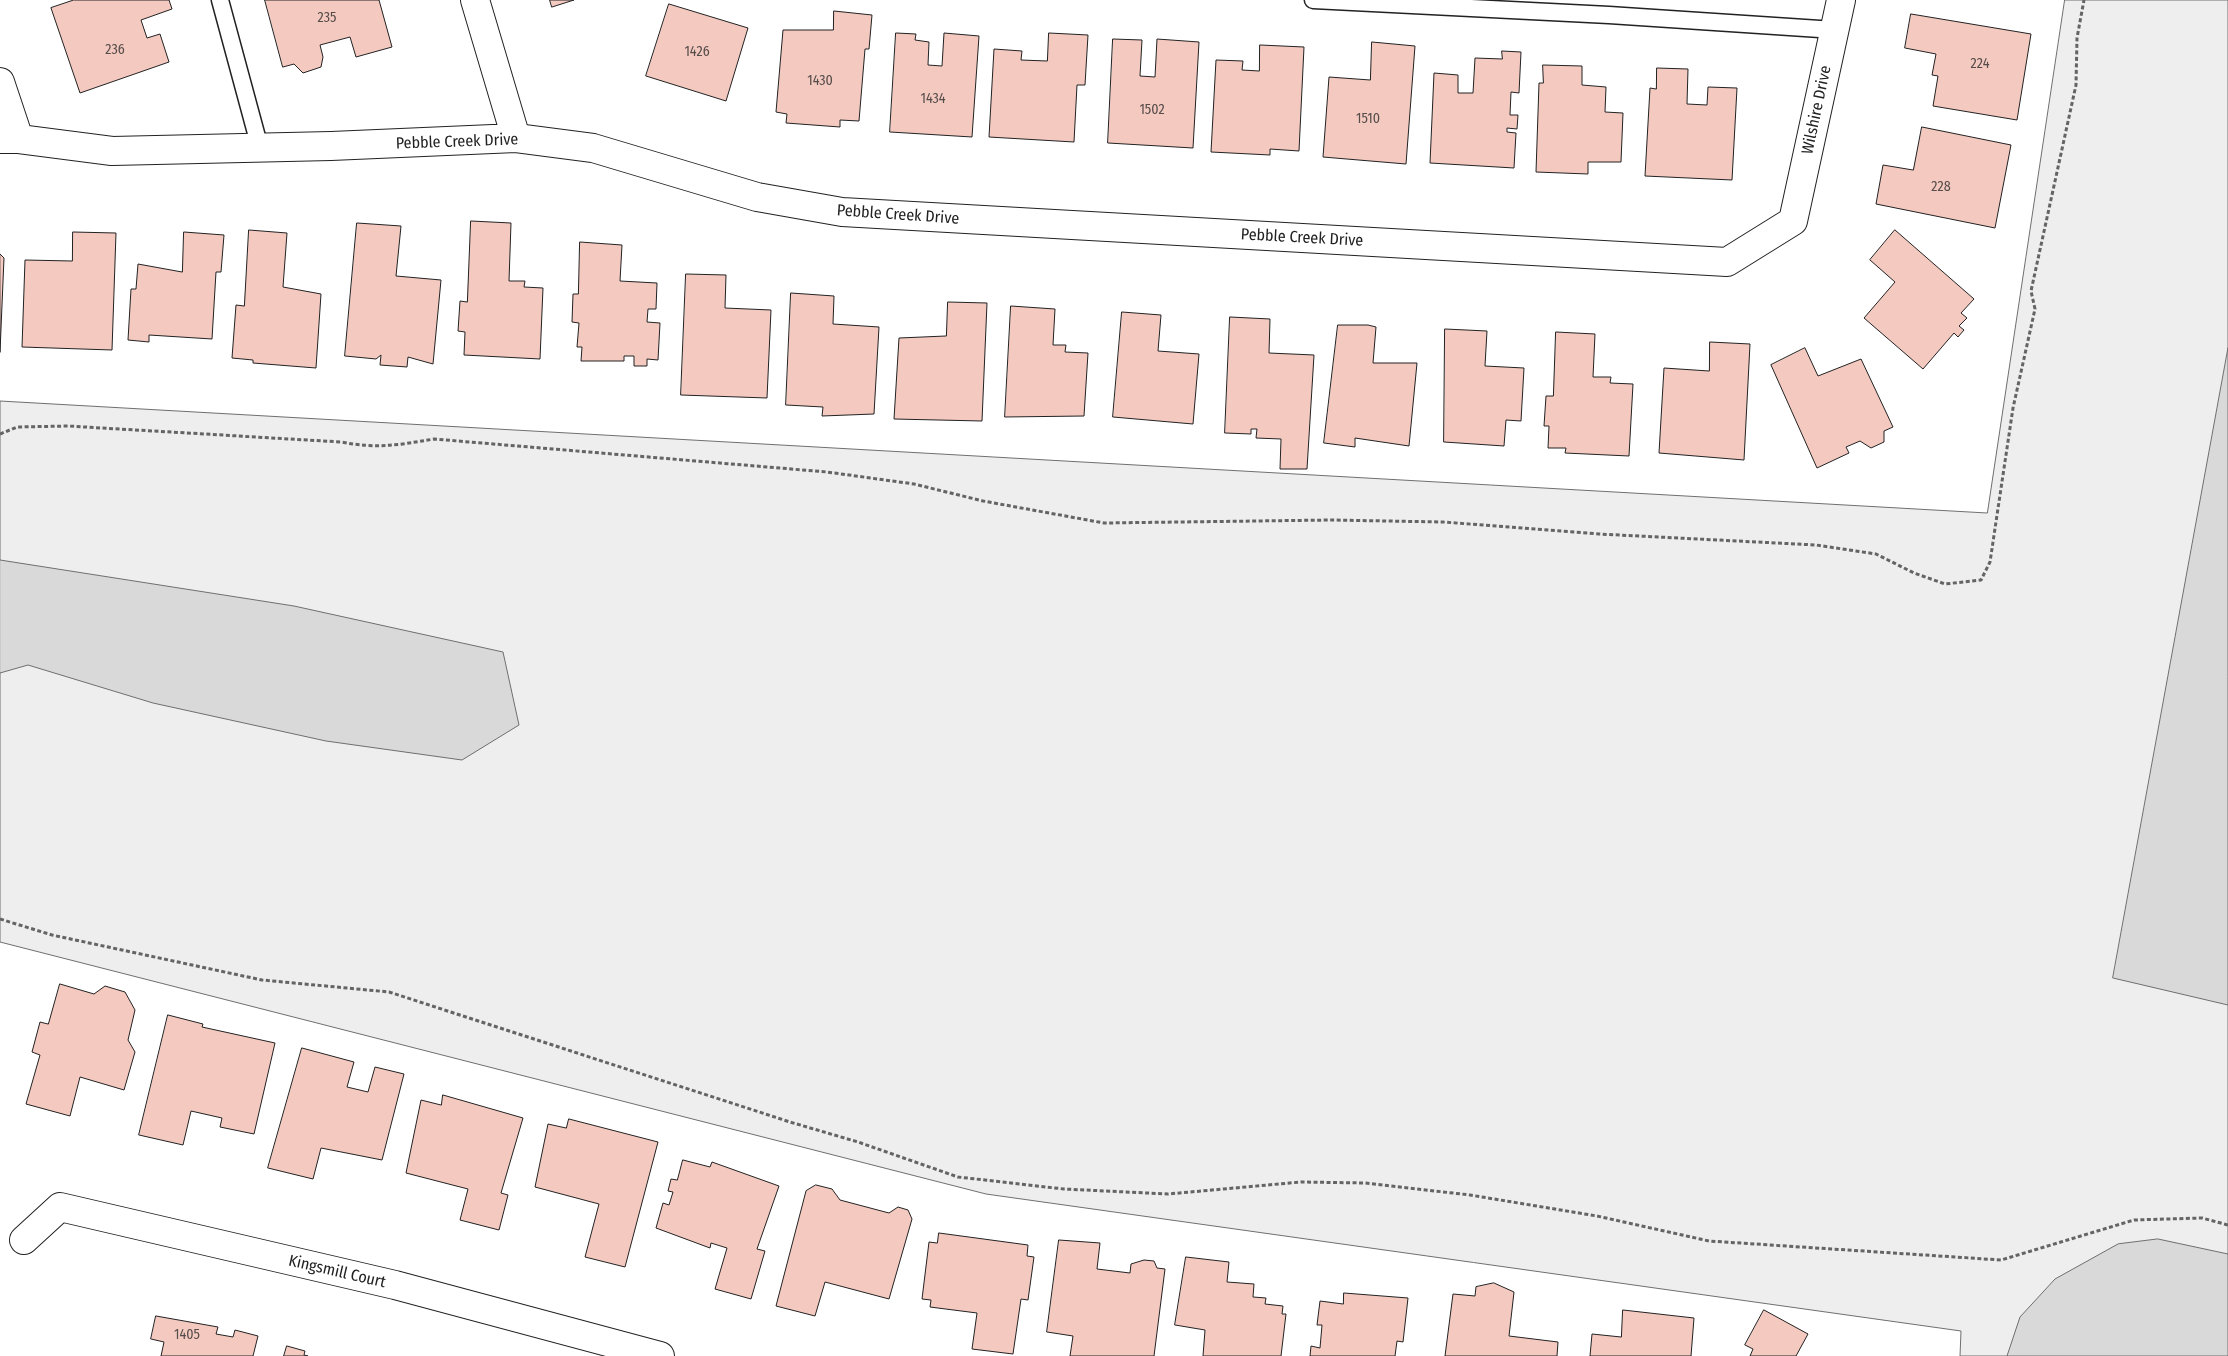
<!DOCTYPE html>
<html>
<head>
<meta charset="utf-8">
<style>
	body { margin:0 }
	canvas { display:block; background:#fff }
</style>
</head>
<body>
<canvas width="2228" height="1356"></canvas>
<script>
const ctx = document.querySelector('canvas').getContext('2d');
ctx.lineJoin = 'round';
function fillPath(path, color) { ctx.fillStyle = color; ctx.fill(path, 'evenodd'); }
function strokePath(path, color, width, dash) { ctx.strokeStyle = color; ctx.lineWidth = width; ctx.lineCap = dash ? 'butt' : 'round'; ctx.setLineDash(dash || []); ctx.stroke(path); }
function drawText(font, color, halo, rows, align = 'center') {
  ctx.font = font + ' "Fira Sans Condensed",sans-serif'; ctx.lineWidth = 4; ctx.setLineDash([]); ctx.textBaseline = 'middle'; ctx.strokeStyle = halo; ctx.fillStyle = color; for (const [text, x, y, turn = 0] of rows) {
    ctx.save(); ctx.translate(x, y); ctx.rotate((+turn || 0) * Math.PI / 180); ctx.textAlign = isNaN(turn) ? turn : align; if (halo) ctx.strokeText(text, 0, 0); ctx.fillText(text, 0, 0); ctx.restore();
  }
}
const green = new Path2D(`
	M 2065,0 L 2228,0 L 2228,1356 L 1960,1356 L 1961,1331 L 986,1194 L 0,942 L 0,401 L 1987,513 Z`);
const water = new Path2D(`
	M 2228,348 L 2228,1005 L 2113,978 Z
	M 0,560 L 294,606 L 503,652 L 519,725 L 462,760 L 326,741 L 153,703 L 28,665 L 0,673 Z
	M 2158,1239 L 2228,1254 L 2228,1356 L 2007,1356 L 2020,1317 L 2055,1279 L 2118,1244 Z`);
const building = new Path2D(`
	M 74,0 L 169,0 L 172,9 L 141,20 L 147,38 L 160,34 L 169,62 L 80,93 L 51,8 Z
	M 265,0 L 379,0 L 392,47 L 356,57 L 350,37 L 320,45 L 323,57 L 321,67 L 303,73 L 294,64 L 283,67 Z
	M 550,0 L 574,0 L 552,7 Z
	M 669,4 L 748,28 L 726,101 L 646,76 Z
	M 834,11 L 872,15 L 869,49 L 865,49 L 859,121 L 840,120 L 840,127 L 786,123 L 787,114 L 776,112 L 783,30 L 833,30 Z
	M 1911,14 L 2031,34 L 2017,120 L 1933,106 L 1938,76 L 1932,75 L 1936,54 L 1905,48 Z
	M 896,33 L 916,34 L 915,40 L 929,42 L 928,65 L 942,66 L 944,33 L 979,36 L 972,137 L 890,132 Z
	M 1049,33 L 1088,35 L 1085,85 L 1077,85 L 1074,142 L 989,137 L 994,49 L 1022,51 L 1021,60 L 1047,61 Z
	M 1113,39 L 1142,40 L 1140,76 L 1155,77 L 1157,39 L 1199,42 L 1193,148 L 1108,143 Z
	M 1372,42 L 1415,46 L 1406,164 L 1323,157 L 1329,77 L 1370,80 Z
	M 1260,45 L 1304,47 L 1299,151 L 1270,149 L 1270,155 L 1211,152 L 1216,60 L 1243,61 L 1242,70 L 1259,71 Z
	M 1502,51 L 1521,52 L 1519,93 L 1511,92 L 1510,115 L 1518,115 L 1517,129 L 1507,128 L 1507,132 L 1516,133 L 1514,168 L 1430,163 L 1434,73 L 1458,75 L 1458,93 L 1473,93 L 1475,58 L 1502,59 Z
	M 1543,65 L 1582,66 L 1582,85 L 1606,87 L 1605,112 L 1623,113 L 1621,162 L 1588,162 L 1588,174 L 1536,172 L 1539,83 L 1543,83 Z
	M 1657,68 L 1688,69 L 1687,104 L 1707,105 L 1708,87 L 1737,88 L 1732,180 L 1645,176 L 1650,88 L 1656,89 Z
	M 1922,127 L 2011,145 L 1995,228 L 1876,204 L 1883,165 L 1913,170 Z
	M 471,221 L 511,223 L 509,281 L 525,281 L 524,287 L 543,288 L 540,359 L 464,355 L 465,332 L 458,331 L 460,301 L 467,302 Z
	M 357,223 L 401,226 L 396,276 L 441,280 L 433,364 L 408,357 L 407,367 L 380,365 L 381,355 L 376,359 L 345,356 Z
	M 249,230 L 287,233 L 283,287 L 321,294 L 316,368 L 253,363 L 253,360 L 232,358 L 236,305 L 244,306 Z
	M 1895,230 L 1974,299 L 1961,313 L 1967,318 L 1959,326 L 1964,330 L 1958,337 L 1954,333 L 1923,369 L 1864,318 L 1895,282 L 1870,260 Z
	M 73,232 L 116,233 L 112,350 L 22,347 L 25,260 L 72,261 Z
	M 184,232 L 224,235 L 221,272 L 216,272 L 212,339 L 149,335 L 149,342 L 128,340 L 131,289 L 136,289 L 138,264 L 182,272 Z
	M 580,242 L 622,245 L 620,281 L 657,283 L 656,309 L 648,309 L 647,322 L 660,323 L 658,360 L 647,359 L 647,366 L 634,366 L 634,356 L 624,356 L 624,361 L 581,361 L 582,347 L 577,347 L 579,323 L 572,322 L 573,294 L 578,294 Z
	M 0,254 L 4,258 L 0,352 Z
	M 686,274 L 726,275 L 725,308 L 771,310 L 767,398 L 681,395 Z
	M 791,293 L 834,296 L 833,324 L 879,327 L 874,414 L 822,416 L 823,407 L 786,405 Z
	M 948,302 L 987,303 L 982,421 L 894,419 L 899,338 L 946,336 Z
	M 1011,306 L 1055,309 L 1053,345 L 1066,345 L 1065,352 L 1088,353 L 1084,416 L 1005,417 Z
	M 1122,312 L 1161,315 L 1158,351 L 1199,354 L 1193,424 L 1113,417 Z
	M 1230,317 L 1270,319 L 1269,353 L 1314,355 L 1307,469 L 1280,469 L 1281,439 L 1256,438 L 1257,429 L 1251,429 L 1251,434 L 1225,433 Z
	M 1338,325 L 1368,325 L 1376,327 L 1373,363 L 1417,363 L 1409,446 L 1355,438 L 1355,447 L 1324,443 Z
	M 1445,329 L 1487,331 L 1485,366 L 1524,368 L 1521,421 L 1506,420 L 1504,446 L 1444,442 Z
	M 1556,332 L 1595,334 L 1593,377 L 1611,377 L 1610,383 L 1633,384 L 1629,456 L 1565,453 L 1566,448 L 1548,448 L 1549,426 L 1544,426 L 1546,396 L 1553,396 Z
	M 1710,342 L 1750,344 L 1744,460 L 1659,453 L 1664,368 L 1709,371 Z
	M 1805,348 L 1818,376 L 1861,359 L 1893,427 L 1884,431 L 1884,442 L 1871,448 L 1860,441 L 1846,447 L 1849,453 L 1817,468 L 1771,365 Z
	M 60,984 L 94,994 L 105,986 L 125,992 L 135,1010 L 128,1040 L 135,1052 L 124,1090 L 80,1077 L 70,1116 L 26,1104 L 40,1055 L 32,1052 L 40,1022 L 48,1024 Z
	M 168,1015 L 203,1024 L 202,1027 L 275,1043 L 254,1134 L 220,1127 L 222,1118 L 191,1111 L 183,1145 L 139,1135 Z
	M 302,1048 L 354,1062 L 347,1087 L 368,1092 L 375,1067 L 404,1074 L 382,1160 L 321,1148 L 313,1179 L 268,1168 Z
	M 443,1095 L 523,1118 L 501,1193 L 508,1195 L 499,1230 L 460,1220 L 468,1189 L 406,1173 L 421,1100 L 441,1105 Z
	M 569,1119 L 658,1142 L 625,1267 L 585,1257 L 599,1204 L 535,1187 L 548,1124 L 566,1128 Z
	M 683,1160 L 710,1167 L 712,1162 L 779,1186 L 757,1249 L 765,1251 L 751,1299 L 715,1289 L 727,1248 L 711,1243 L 710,1248 L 656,1228 L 663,1203 L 669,1205 L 673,1192 L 668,1191 L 671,1179 L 677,1180 Z
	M 816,1185 L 832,1189 L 840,1200 L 889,1213 L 898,1207 L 908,1210 L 912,1219 L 889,1299 L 825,1282 L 815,1316 L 776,1306 L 806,1191 Z
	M 939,1233 L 1028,1245 L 1027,1256 L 1034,1257 L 1028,1300 L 1021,1299 L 1013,1354 L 972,1349 L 977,1313 L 930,1307 L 931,1300 L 922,1299 L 929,1242 L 937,1243 Z
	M 1059,1240 L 1100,1243 L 1097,1269 L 1130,1273 L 1131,1264 L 1144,1260 L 1154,1261 L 1157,1268 L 1165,1269 L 1154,1356 L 1070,1356 L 1073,1336 L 1047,1332 Z
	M 1186,1257 L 1229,1262 L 1227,1282 L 1254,1284 L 1253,1297 L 1266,1298 L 1265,1304 L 1283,1306 L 1282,1314 L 1286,1314 L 1281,1356 L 1203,1356 L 1205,1330 L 1175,1325 Z
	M 1494,1283 L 1514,1292 L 1509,1336 L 1558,1342 L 1557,1356 L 1445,1356 L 1453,1294 L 1475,1296 L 1476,1287 Z
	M 1344,1293 L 1408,1298 L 1403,1342 L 1397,1341 L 1395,1356 L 1310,1356 L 1311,1346 L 1320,1348 L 1322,1325 L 1317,1325 L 1320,1301 L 1343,1304 Z
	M 1623,1310 L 1694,1318 L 1691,1356 L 1590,1356 L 1592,1334 L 1621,1337 Z
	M 1764,1310 L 1808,1334 L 1796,1356 L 1750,1356 L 1753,1349 L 1745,1345 Z
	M 156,1316 L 218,1327 L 216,1334 L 233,1337 L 235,1330 L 258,1336 L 253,1356 L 161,1356 L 164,1342 L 151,1339 Z
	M 287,1346 L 305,1351 L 304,1355 L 308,1356 L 284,1356 Z`);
const path = new Path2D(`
	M 0,434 L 17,427 L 68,426 L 341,442 C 377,449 398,445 434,439 L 827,472 L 914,484 L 983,501 L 1104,523 L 1331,520 L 1443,522 L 1599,534 L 1816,545 L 1876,554 L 1914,573 L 1945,584 L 1981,580 L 1990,562 L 2013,408 L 2035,309 L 2031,291 L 2076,85 L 2077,38 L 2084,0
	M 0,919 L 52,935 L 262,980 L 389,992 L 790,1122 L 858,1142 L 958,1177 L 1064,1189 L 1168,1194 L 1301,1182 L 1365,1183 L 1470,1195 L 1597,1216 L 1709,1241 L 2001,1260 L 2134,1220 L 2202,1218 L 2228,1225`);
const service = new Path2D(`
	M 220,0 L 260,148
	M 1313,0 L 1609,15 L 1835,30`);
const minor = new Path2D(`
	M 475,0 L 516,138
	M 0,82 L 19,139
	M 0,139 L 19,139 L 112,151 L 331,146 L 516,138 L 593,148 L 757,197 L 842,212 L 1727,262 L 1793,221 L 1841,0
	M 24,1240 L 60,1207 L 395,1285 L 660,1356`);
const numberNames = [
	["235",327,18],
	["236",115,50],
	["1426",697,52],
	["224",1980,64],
	["1430",820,81],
	["1434",933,99],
	["1502",1152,110],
	["1510",1368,119],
	["228",1941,187],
	["1405",187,1335]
];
const streetNames = [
	["Wilshire Drive",1817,110,-78],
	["Pebble Creek Drive",457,142,-2],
	["Pebble Creek Drive",898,215,4],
	["Pebble Creek Drive",1302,238,3],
	["Kingsmill Court",337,1272,13]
];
fillPath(green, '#eee');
strokePath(green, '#6f6f6f', 1);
fillPath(water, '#d9d9d9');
strokePath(water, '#6f6f6f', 1);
fillPath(building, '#f3c9c0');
strokePath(building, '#222', 1);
strokePath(service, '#222', 19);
strokePath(minor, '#222', 30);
strokePath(path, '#646464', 3, [4, 2.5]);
strokePath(service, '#fff', 16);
strokePath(minor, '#fff', 28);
drawText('14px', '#564c4a', null, numberNames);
drawText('16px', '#222', '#fff', streetNames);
</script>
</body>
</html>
